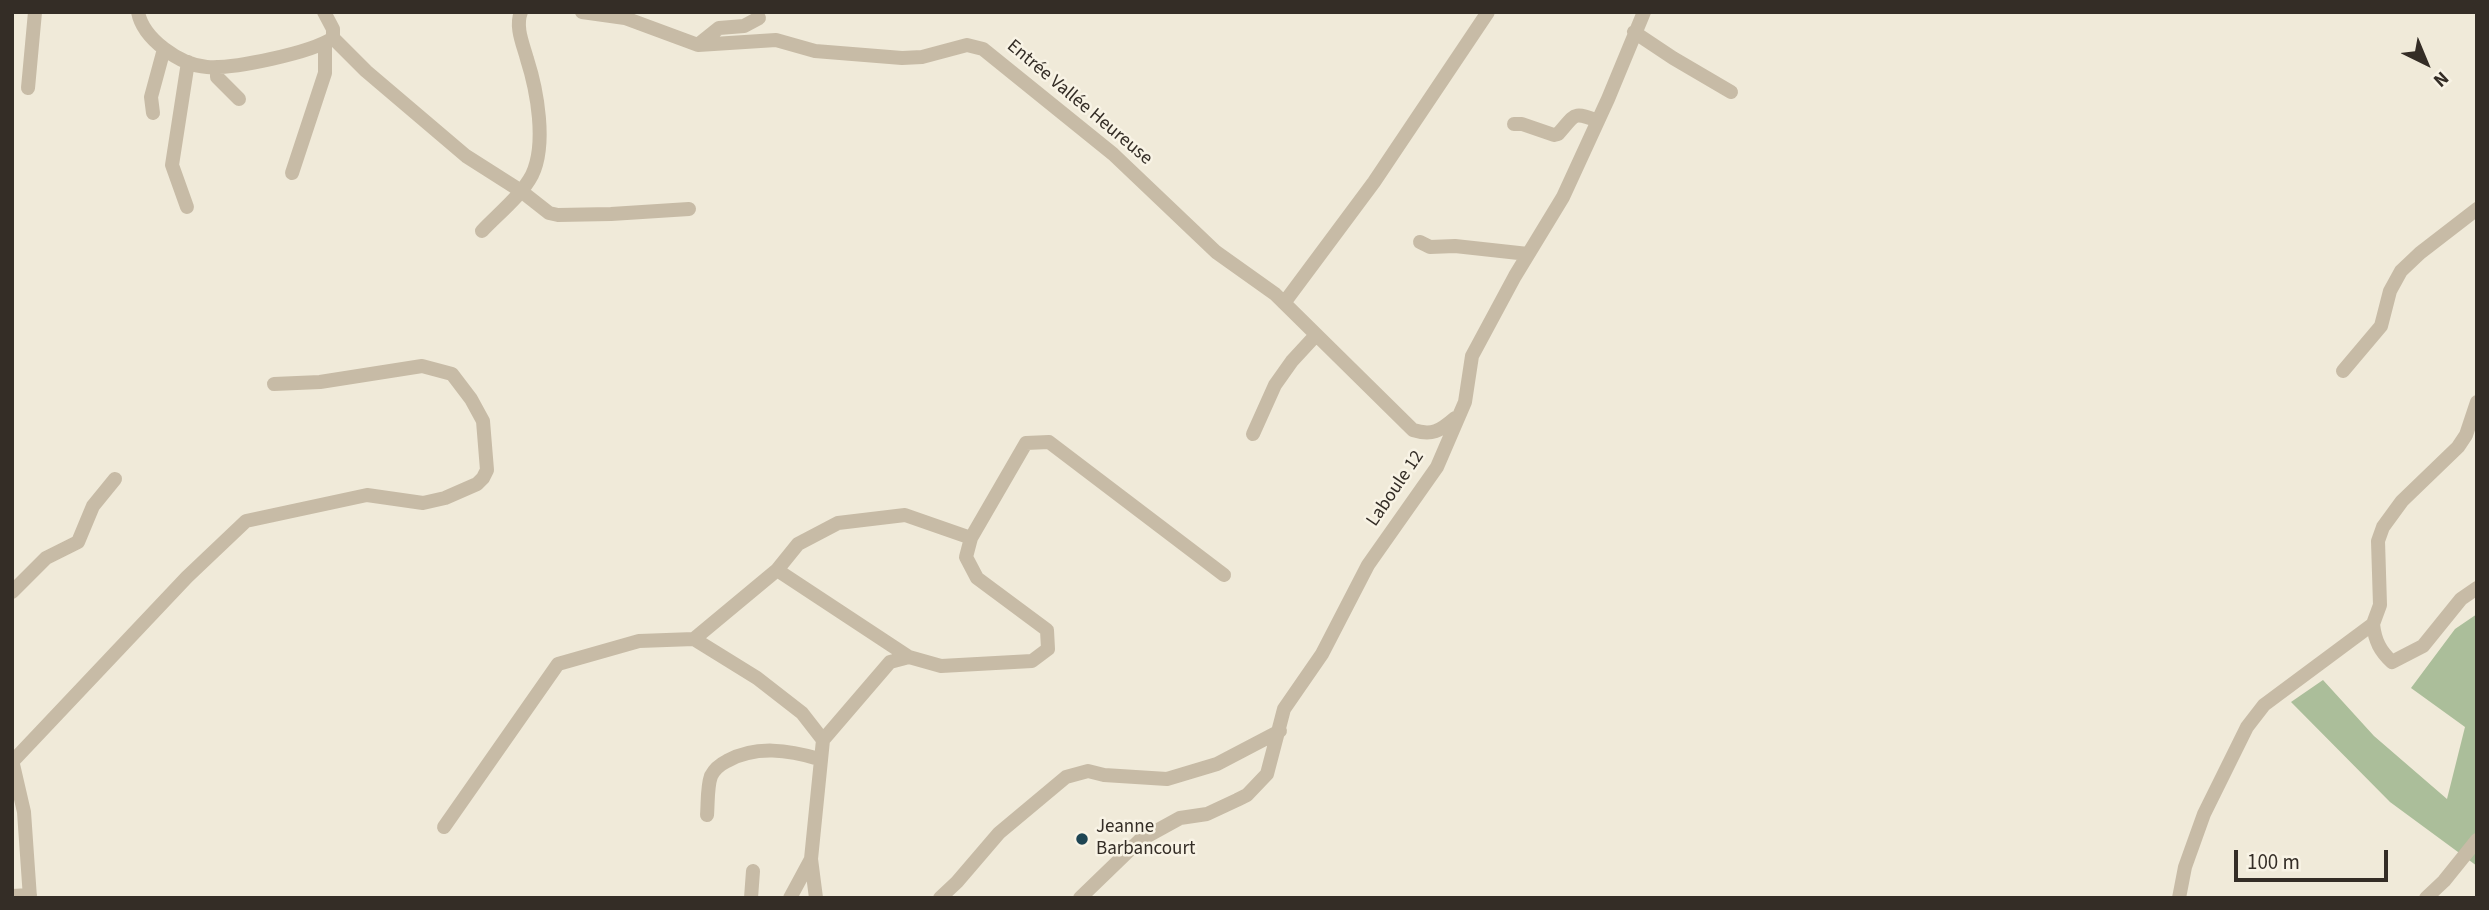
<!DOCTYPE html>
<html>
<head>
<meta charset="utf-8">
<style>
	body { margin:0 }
	#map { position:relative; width:2489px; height:910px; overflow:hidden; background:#f0ead9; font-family:"Source Sans 3",sans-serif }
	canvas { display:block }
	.frame { position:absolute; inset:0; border:14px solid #342d26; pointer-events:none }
	.north { position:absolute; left:2391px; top:28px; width:70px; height:70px; -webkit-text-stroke:5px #f8f3e5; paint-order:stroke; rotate:137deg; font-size:19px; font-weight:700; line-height:28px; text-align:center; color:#342d26 }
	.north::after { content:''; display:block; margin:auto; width:24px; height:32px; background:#342d26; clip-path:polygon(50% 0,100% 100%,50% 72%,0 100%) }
	.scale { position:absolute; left:2234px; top:850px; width:154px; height:32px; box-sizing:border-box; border:4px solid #342d26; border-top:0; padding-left:9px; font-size:21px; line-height:24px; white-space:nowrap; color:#342d26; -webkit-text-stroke:5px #f8f3e5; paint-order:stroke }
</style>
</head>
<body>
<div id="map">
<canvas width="2489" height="910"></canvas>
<div class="frame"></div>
<div class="north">N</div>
<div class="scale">100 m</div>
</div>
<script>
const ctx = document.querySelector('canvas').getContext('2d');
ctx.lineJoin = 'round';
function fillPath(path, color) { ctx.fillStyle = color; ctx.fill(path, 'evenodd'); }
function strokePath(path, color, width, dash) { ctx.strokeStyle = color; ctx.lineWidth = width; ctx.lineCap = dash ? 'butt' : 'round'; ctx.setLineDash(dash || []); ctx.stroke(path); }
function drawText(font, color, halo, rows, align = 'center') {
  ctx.font = font + ' "Source Sans 3",sans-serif'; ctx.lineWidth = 5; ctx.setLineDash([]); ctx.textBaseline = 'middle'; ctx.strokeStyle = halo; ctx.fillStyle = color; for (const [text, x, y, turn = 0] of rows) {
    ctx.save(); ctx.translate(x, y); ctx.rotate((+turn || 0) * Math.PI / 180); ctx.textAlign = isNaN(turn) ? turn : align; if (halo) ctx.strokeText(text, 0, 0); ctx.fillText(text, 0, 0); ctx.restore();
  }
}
const green = new Path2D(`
	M 2477,614 L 2477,866 L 2390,802 L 2291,702 L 2323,680 L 2374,736 L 2447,799 L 2465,727 L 2411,688 L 2455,629 Z`);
const minor = new Path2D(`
	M 138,12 C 143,39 180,65 207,67 C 233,69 311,53 333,38 L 333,29 L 324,12
	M 582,12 L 625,18 L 698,45 L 776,40 L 815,51 L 902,58 L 922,57 L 967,45 L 983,49 L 1113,154 L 1216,252 L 1275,294 L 1413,430 C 1432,436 1440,431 1455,418
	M 1634,32 L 1673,58 L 1731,92
	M 333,38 L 366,71 L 466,156 L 521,191 L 549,213 L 558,215 L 611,214 L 689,209
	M 699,44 L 719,28 L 744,26 L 759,18
	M 217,67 L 217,77 L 239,99
	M 28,88 L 35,12
	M 153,113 L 151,97 L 164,49
	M 1514,124 L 1522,124 L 1554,135 L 1558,134 C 1576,114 1572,111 1598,121
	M 292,173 L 325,73 L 325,44
	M 187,207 L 172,165 L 188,62
	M 482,231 C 498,214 521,196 532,175 C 547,144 537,90 527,59 C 523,44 515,27 521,12
	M 1420,242 L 1430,247 L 1455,246 L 1528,254
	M 1284,303 L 1374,182 L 1488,12
	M 2343,371 L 2381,326 L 2390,291 L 2401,271 L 2420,253 L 2477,209
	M 1253,434 L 1275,385 L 1292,361 L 1316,335
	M 777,570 L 909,657 L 941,666 L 1032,661 L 1048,649 L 1047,630 L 977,578 L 966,557 L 971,538 L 1026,443 L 1049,442 L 1224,575
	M 12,592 L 46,558 L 78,542 L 93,506 L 115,479
	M 2373,624 C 2375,641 2380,651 2392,662 L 2423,646 L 2461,599 L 2477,588
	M 694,639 L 777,570 L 798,544 L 838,523 L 905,515 L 971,538
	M 12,760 L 24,812 L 30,898
	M 13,761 L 187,577 L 246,521 L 367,495 L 423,503 L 445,498 L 477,484 L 483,478 L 487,470 L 483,421 L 471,399 L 452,374 L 422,366 L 320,382 L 274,384
	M 707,815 C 708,804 707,787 711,776 C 714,770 721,764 727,761 C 756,745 789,750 819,759
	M 444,827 L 558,664 L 639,641 L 694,639 L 757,678 L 802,713 L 823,740
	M 811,859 L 816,898
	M 12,896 L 30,895
	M 751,898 L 753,871
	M 790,898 L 811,859 L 823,740 L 890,662 L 909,657
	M 940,898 L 957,882 L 999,833 L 1066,777 L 1088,771 L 1104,775 L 1167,779 L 1217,764 L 1280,731
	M 1080,898 L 1140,840 L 1180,818 L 1207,814 L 1237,800 L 1247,795 L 1267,774 L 1284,709 L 1322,654 L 1368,565 L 1437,467 L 1465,402 L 1472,356 L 1515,276 L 1563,197 L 1608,99 L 1644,12
	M 2179,898 L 2185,867 L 2204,814 L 2247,727 L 2264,705 L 2373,624 L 2380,605 L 2378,541 L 2383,527 L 2402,501 L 2458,447 L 2466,435 L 2477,402
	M 2426,898 L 2444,881 L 2477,840`);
const markers = [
	[1082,839,7,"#1e4553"]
];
const streetNames = [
	["Entrée Vallée Heureuse",1079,103,40],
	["Laboule 12",1396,489,-56]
];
const poiNames = [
	["Jeanne",1096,828],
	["Barbancourt",1096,850]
];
fillPath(green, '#abbe9a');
strokePath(minor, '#c7bba6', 14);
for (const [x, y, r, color] of markers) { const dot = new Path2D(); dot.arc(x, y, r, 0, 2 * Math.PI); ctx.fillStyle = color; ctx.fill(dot); strokePath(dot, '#f8f3e5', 2.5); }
drawText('19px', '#342d26', '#f8f3e5', streetNames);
drawText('19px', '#342d26', '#f8f3e5', poiNames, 'left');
</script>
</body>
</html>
